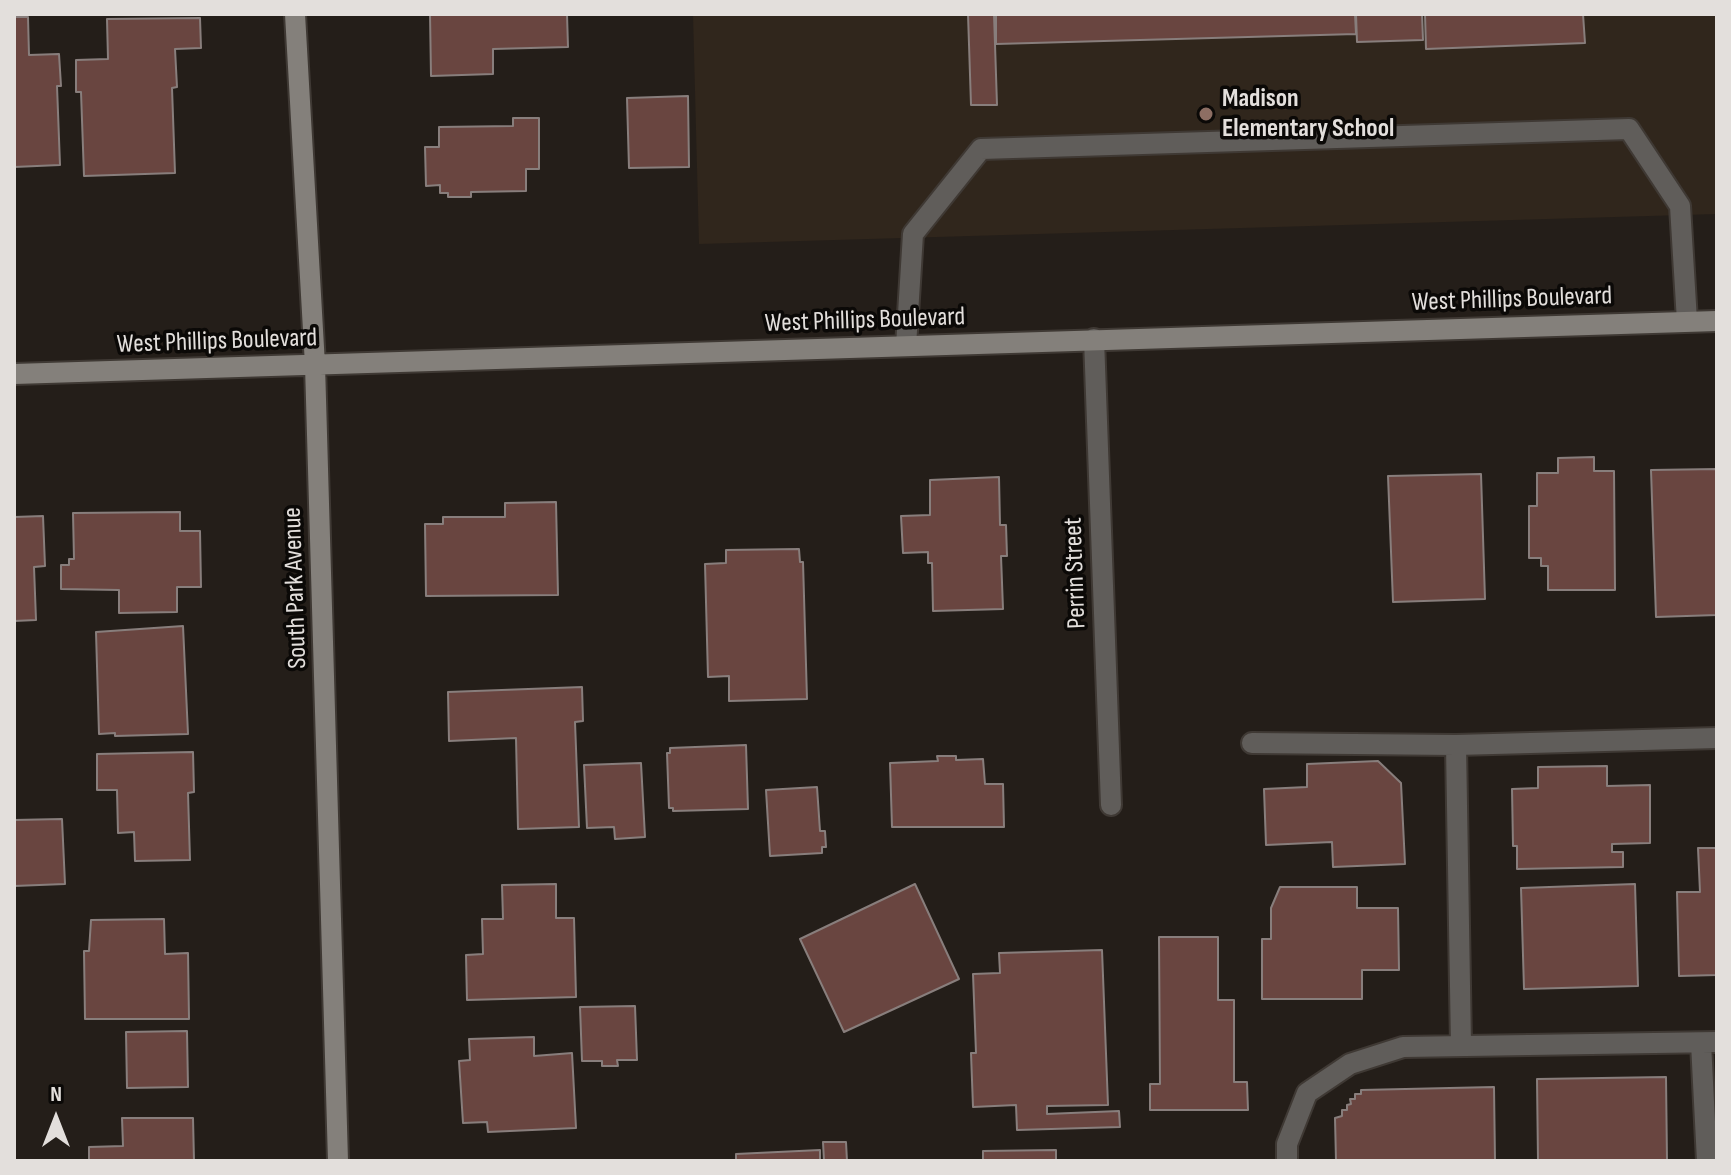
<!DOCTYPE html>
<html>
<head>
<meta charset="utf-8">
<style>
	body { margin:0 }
	#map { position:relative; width:1731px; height:1175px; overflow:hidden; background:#241e19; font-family:"Sofia Sans Condensed",sans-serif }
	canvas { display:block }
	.frame { position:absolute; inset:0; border:16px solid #e3dfdc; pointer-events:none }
	.north { position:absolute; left:16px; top:1079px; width:80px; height:80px; -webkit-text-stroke:6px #0b0907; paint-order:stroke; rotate:0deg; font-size:22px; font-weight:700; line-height:32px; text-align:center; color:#e3dfdc }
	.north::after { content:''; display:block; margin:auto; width:28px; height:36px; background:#e3dfdc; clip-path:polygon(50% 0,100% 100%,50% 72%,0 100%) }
</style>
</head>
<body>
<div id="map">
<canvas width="1731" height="1175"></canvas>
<div class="frame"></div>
<div class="north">N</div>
</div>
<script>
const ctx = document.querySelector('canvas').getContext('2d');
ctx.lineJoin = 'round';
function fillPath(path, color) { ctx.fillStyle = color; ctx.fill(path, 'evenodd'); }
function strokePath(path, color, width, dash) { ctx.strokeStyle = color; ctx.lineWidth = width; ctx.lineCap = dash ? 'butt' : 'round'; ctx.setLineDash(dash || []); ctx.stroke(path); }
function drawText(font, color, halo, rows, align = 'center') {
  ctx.font = font + ' "Sofia Sans Condensed",sans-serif'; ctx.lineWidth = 7; ctx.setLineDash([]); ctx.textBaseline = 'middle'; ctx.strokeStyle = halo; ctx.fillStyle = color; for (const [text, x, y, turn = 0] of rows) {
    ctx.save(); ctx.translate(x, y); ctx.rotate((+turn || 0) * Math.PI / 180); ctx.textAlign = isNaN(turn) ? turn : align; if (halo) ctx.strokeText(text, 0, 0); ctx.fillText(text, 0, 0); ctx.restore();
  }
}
const built = new Path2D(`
	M 693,14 L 1717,14 L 1717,214 L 699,244 Z`);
const building = new Path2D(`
	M 430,14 L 567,14 L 568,47 L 493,49 L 493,74 L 431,76 Z
	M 968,14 L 994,14 L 997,105 L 971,105 Z
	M 996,14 L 1355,14 L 1356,34 L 996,44 Z
	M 1356,14 L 1422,14 L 1423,40 L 1357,42 Z
	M 1425,14 L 1583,14 L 1585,43 L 1426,49 Z
	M 14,17 L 28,17 L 29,55 L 59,54 L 61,86 L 57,86 L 60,165 L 14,167 Z
	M 200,18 L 201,48 L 175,49 L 177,87 L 172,88 L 175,173 L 84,176 L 81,92 L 76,92 L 76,60 L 108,59 L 107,19 Z
	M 688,96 L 689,167 L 629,168 L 627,98 Z
	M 513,118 L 539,118 L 539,169 L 526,169 L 526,191 L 471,192 L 471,197 L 448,197 L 448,193 L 440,193 L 440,185 L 426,186 L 425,147 L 439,147 L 439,127 L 513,126 Z
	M 1594,457 L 1594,471 L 1614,471 L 1615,590 L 1548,590 L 1548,566 L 1541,566 L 1541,558 L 1529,558 L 1529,506 L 1537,506 L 1537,473 L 1558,473 L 1558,458 Z
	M 1717,469 L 1717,615 L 1656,617 L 1651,470 Z
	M 1481,474 L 1485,599 L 1393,602 L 1388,476 Z
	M 999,477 L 1000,525 L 1006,525 L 1007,556 L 1001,556 L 1003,609 L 933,611 L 932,563 L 928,563 L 928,552 L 903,553 L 901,516 L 930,515 L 930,480 Z
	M 556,502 L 558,595 L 426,596 L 425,524 L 443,524 L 443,517 L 505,517 L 505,503 Z
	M 180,512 L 180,531 L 200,531 L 201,587 L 177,587 L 177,612 L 119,613 L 119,590 L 61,589 L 61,565 L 69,565 L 69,559 L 74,559 L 73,513 Z
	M 43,516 L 45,566 L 34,567 L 36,620 L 14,621 L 14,517 Z
	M 799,549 L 800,562 L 803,562 L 807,699 L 729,701 L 729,676 L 708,677 L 705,564 L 726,563 L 726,550 Z
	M 183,626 L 188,734 L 115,736 L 115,733 L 99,734 L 96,632 Z
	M 582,687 L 583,721 L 575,722 L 579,827 L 518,829 L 516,738 L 449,741 L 448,692 Z
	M 746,745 L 748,809 L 673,811 L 673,808 L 669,808 L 667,753 L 670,753 L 670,748 Z
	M 193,752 L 194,792 L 188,793 L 190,860 L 135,861 L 134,832 L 118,833 L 117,790 L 97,790 L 97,754 Z
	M 937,756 L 956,756 L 956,760 L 983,759 L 985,784 L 1003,784 L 1004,827 L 892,827 L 890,763 L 938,761 Z
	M 1378,761 L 1401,783 L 1405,864 L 1333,867 L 1332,842 L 1266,845 L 1264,789 L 1307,787 L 1307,764 Z
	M 641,763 L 645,837 L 615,839 L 614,827 L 587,828 L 584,765 Z
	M 1607,766 L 1607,786 L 1650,785 L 1650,843 L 1612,844 L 1612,852 L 1623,852 L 1623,867 L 1517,869 L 1517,846 L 1513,846 L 1512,789 L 1538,788 L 1538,767 Z
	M 817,787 L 820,831 L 825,831 L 826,847 L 822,847 L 822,853 L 770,856 L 766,790 Z
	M 62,819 L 65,884 L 14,886 L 14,820 Z
	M 1698,848 L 1717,848 L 1717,975 L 1679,976 L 1677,892 L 1700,892 Z
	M 556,884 L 556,918 L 574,918 L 576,997 L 467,1000 L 466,955 L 483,954 L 482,919 L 503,919 L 502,885 Z
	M 915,884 L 959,979 L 844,1032 L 800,939 Z
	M 1635,884 L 1638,986 L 1524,989 L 1521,888 Z
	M 1280,887 L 1357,887 L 1357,908 L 1398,908 L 1399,970 L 1362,970 L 1362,999 L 1262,999 L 1262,939 L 1271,939 L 1271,908 Z
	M 164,919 L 165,954 L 188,953 L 189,1019 L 85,1019 L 84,951 L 89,951 L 91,920 Z
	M 1159,937 L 1218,937 L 1218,1000 L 1234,1000 L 1234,1082 L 1247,1082 L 1248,1110 L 1150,1110 L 1150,1084 L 1160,1084 Z
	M 1102,950 L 1108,1105 L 1047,1106 L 1047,1114 L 1119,1111 L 1120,1127 L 1017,1130 L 1016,1105 L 973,1107 L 971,1053 L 976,1053 L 973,974 L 1000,973 L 999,953 Z
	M 635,1006 L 637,1060 L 617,1060 L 618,1066 L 602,1066 L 602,1061 L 582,1061 L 580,1007 Z
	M 187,1031 L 188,1087 L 127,1088 L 126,1032 Z
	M 534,1037 L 534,1056 L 572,1053 L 576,1128 L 488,1132 L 487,1122 L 463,1123 L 459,1061 L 470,1060 L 469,1039 Z
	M 1666,1077 L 1667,1161 L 1538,1161 L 1537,1079 Z
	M 1494,1087 L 1495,1161 L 1336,1161 L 1335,1118 L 1342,1116 L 1342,1110 L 1347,1110 L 1347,1105 L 1351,1104 L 1350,1099 L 1355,1099 L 1355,1094 L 1361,1094 L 1361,1090 Z
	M 122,1118 L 193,1118 L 194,1161 L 89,1161 L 89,1147 L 123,1146 Z
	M 823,1142 L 846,1142 L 847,1161 L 736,1161 L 736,1154 L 820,1150 L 820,1161 L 824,1161 Z
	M 1056,1150 L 1056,1161 L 983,1161 L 983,1151 Z`);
const lane = new Path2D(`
	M 906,346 L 913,234 L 981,149 L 1629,129 L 1680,206 L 1687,321
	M 1252,743 L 1456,745 L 1717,738
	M 1456,745 L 1461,1046
	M 1701,1043 L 1707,1161
	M 1287,1161 L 1287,1144 L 1307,1093 L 1350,1064 L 1403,1047 L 1717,1042`);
const street = new Path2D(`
	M 1094,339 L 1111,805`);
const secondary = new Path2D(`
	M 295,14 L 315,365 L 338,1161
	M 14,374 L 1717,321`);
const markers = [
	[1206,114,8,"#8d6e63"]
];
const poiNames = [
	["Madison",1222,99],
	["Elementary School",1222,129]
];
const streetNames = [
	["West Phillips Boulevard",1512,300,-2],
	["West Phillips Boulevard",865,321,-2],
	["West Phillips Boulevard",217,342,-2],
	["Perrin Street",1076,573,-92],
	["South Park Avenue",296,588,-92]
];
fillPath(built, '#30261c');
fillPath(building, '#694540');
strokePath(building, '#887e7c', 2);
strokePath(lane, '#3f3934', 24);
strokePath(street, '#3f3934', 24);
strokePath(secondary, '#3f3934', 24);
strokePath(lane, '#605d5a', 20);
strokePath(street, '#605d5a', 20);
strokePath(secondary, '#84807b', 20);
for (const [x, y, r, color] of markers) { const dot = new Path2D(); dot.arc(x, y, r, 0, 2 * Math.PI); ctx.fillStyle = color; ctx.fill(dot); strokePath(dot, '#0b0907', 3); }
drawText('bold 26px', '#e3dfdc', '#0b0907', poiNames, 'left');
drawText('26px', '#e3dfdc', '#0b0907', streetNames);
</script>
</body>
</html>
